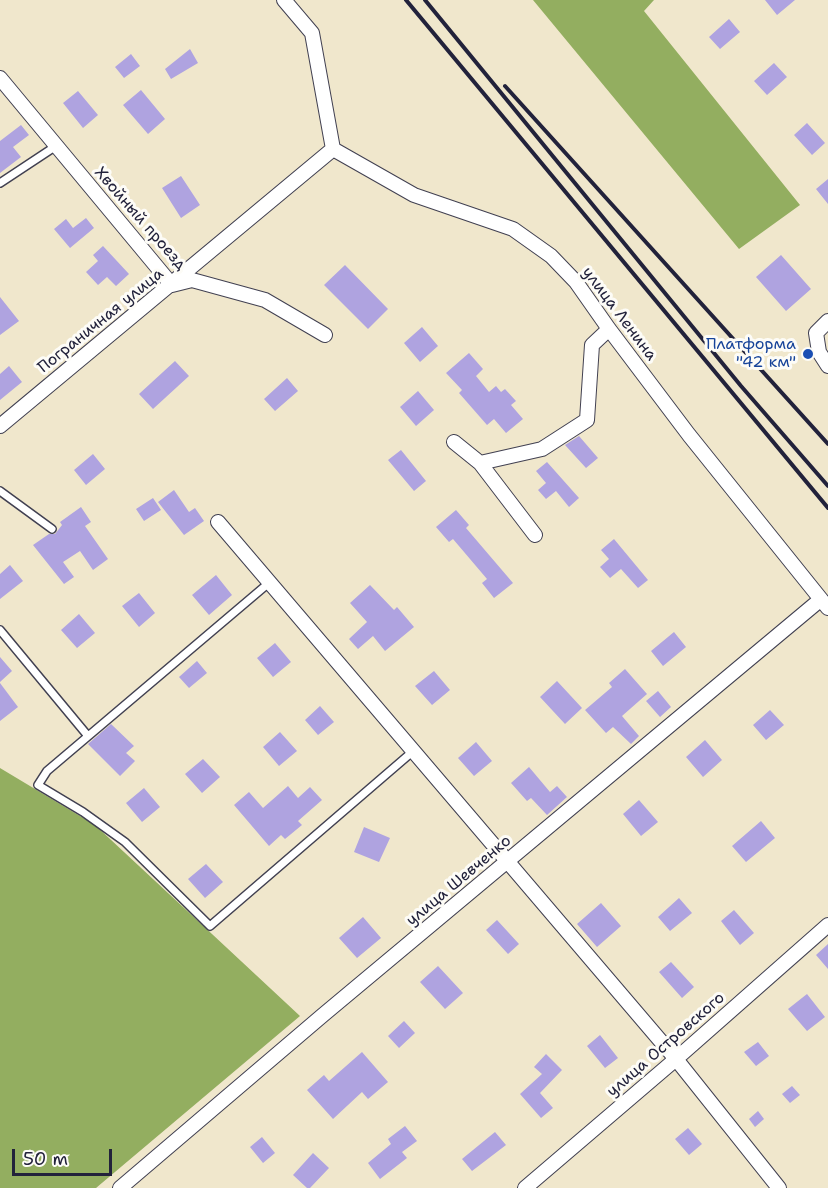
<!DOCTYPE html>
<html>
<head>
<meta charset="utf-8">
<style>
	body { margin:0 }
	#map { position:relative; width:828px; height:1188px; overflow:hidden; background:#f0e7cc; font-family:"Shantell Sans",sans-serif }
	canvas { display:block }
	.scale { position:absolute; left:12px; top:1149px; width:100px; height:27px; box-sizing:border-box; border:3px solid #22223b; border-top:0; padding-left:8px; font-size:18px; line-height:21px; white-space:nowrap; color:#22223b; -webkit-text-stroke:4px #fdfcf7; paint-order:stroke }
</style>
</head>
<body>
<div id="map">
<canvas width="828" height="1188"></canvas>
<div class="scale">50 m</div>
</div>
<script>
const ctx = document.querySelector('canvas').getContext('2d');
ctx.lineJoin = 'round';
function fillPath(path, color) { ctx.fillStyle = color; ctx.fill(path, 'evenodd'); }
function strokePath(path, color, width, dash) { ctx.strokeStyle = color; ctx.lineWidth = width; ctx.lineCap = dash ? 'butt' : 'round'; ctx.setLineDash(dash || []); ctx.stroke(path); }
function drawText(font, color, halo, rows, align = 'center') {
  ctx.font = font + ' "Shantell Sans",sans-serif'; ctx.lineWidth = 6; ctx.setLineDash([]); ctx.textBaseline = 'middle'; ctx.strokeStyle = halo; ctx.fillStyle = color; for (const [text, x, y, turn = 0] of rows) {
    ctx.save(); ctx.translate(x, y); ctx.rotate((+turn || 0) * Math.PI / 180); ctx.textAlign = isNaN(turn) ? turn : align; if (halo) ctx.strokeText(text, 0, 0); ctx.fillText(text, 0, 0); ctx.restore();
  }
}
const forest = new Path2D(`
	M 533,0 L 654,0 L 644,11 L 800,205 L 739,249 Z
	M 0,768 L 95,825 L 300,1016 L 96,1188 L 0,1188 Z`);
const building = new Path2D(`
	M 765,0 L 795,0 L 777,15 Z
	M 729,19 L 740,32 L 720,49 L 709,37 Z
	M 190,49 L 198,63 L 171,79 L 165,69 Z
	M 131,54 L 140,66 L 124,78 L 115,67 Z
	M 774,63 L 787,77 L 767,95 L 754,81 Z
	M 141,90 L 165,119 L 148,134 L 123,105 Z
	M 78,91 L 98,115 L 83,128 L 63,103 Z
	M 807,123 L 825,143 L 812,155 L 794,135 Z
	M 21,125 L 29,135 L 13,147 L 21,157 L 0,173 L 0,141 Z
	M 181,176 L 200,205 L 181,218 L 162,188 Z
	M 828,179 L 828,204 L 816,189 Z
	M 86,218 L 94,228 L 70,248 L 54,229 L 66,219 L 73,228 Z
	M 103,246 L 129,274 L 116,286 L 107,277 L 98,285 L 86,272 L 98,261 L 93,255 Z
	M 781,255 L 811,289 L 786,311 L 756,277 Z
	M 345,265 L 388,309 L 368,329 L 324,285 Z
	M 0,297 L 19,321 L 0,335 Z
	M 422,327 L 438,346 L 420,362 L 404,343 Z
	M 469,353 L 483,369 L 476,376 L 489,392 L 496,386 L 501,392 L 505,389 L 516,401 L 511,405 L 523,419 L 506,433 L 494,419 L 487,425 L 459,393 L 462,390 L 446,373 Z
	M 175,361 L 189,376 L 153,409 L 139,394 Z
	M 9,366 L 22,382 L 0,400 L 0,374 Z
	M 287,378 L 298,391 L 275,411 L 264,399 Z
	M 418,391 L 434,410 L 416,426 L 400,407 Z
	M 579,436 L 598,458 L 586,468 L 565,445 Z
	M 401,450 L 426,481 L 414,491 L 388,460 Z
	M 93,454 L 105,469 L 86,485 L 74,470 Z
	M 547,462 L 579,498 L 569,507 L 556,491 L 546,499 L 538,490 L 546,483 L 536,471 Z
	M 174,490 L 189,512 L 195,508 L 204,521 L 184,535 L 158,502 Z
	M 153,498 L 161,510 L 144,521 L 136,509 Z
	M 81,507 L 91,522 L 85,526 L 108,559 L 93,570 L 80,551 L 63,562 L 74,577 L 64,584 L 33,545 L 49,534 L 55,534 L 62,525 L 60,522 Z
	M 456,510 L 469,525 L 466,528 L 513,583 L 494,598 L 482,583 L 487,579 L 453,539 L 449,542 L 436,527 Z
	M 614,539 L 648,580 L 638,588 L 621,569 L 610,578 L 600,567 L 609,559 L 601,550 Z
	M 10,565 L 23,581 L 0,599 L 0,574 Z
	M 216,575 L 232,595 L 209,615 L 192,595 Z
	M 370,585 L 394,610 L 397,607 L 414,627 L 385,651 L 373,636 L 358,649 L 349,639 L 367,622 L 350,603 Z
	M 139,593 L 155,613 L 139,627 L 122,606 Z
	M 79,614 L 95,633 L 77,648 L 61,630 Z
	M 674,632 L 686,647 L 663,666 L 651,651 Z
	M 275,643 L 291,662 L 273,677 L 257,658 Z
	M 0,657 L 12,671 L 0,682 Z
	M 197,661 L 207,673 L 189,688 L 179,677 Z
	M 625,669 L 647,694 L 622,716 L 639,736 L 631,744 L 613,727 L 606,733 L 585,710 L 612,687 L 609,683 Z
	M 434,671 L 450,690 L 432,705 L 415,686 Z
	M 557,681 L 582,708 L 565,724 L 540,697 Z
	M 0,683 L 18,707 L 0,721 Z
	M 658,691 L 671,707 L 660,717 L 646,701 Z
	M 320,706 L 334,722 L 318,735 L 305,720 Z
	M 770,710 L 784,725 L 766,740 L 753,725 Z
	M 111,724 L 134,746 L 126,753 L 135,761 L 120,776 L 88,744 Z
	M 280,732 L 297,751 L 279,766 L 263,747 Z
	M 705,740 L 722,760 L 703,777 L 686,757 Z
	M 476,742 L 492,761 L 474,776 L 458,758 Z
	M 203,759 L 220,777 L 202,793 L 185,774 Z
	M 529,767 L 550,792 L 557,786 L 567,797 L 547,815 L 531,798 L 527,801 L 511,783 Z
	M 288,786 L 298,798 L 310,787 L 322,800 L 298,821 L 302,825 L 285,839 L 281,835 L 269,846 L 234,805 L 249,792 L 263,808 Z
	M 144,788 L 160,807 L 142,822 L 126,803 Z
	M 639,800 L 658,822 L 641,836 L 623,814 Z
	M 761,821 L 775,838 L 746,862 L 732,846 Z
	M 364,827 L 390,838 L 379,862 L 354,852 Z
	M 206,864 L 223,882 L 205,898 L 188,879 Z
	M 679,898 L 692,913 L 670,931 L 658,917 Z
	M 601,903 L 621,926 L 597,947 L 577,924 Z
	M 734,910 L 754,933 L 740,945 L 721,921 Z
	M 363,917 L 381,938 L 357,958 L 339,938 Z
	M 497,920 L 519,944 L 508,954 L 486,930 Z
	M 828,944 L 828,969 L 816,955 Z
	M 671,962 L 694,987 L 682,998 L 659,972 Z
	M 438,966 L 463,993 L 445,1009 L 420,982 Z
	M 807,994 L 825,1017 L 807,1031 L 788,1009 Z
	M 404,1021 L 415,1033 L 399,1048 L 388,1036 Z
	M 600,1035 L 618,1058 L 605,1068 L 587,1046 Z
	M 758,1042 L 769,1056 L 756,1066 L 744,1052 Z
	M 362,1052 L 388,1082 L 368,1099 L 362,1092 L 333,1119 L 307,1090 L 324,1075 L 329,1081 Z
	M 546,1054 L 562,1070 L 540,1093 L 553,1108 L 541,1118 L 520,1094 L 542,1074 L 534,1067 Z
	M 792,1086 L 800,1095 L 790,1103 L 782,1094 Z
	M 758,1111 L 764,1119 L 755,1127 L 749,1119 Z
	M 405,1126 L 417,1141 L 402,1152 L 407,1158 L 380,1179 L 368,1163 L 391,1144 L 388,1139 Z
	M 688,1128 L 702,1144 L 689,1155 L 675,1139 Z
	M 495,1132 L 506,1145 L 472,1171 L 462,1159 Z
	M 262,1137 L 275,1153 L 263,1163 L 250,1147 Z
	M 313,1153 L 329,1168 L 310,1188 L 307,1188 L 293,1175 Z`);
const service = new Path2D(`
	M 0,183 L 56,146
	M 0,491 L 52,529
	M 270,582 L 47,771 L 38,785 L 83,812 L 125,842 L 210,926 L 411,753
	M 0,630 L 88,736`);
const minor = new Path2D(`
	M 284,0 L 312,33 L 333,149
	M 0,78 L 172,285 L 192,280 L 265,300 L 325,335
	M 333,149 L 414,195 L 513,229 L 551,256 L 576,282 L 609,329 L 689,435 L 828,608
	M 828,321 L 816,333 L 819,352 L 828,366
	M 0,426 L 333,149
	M 454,442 L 480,463 L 535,535
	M 480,463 L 542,449 L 587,420 L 592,345 L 609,329
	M 218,522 L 676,1059 L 779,1188
	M 120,1188 L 323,1015 L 820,600
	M 525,1188 L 676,1059 L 828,925`);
const rail = new Path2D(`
	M 406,0 L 828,508
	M 425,0 L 741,386 L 828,486
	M 505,86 L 828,444`);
const markers = [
	[808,354,6,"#1a4fb4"]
];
const streetNames = [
	["Хвойный проезд",140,219,49],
	["улица Ленина",619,314,53],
	["Пограничная улица",101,321,-39],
	["улица Шевченко",459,881,-40],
	["улица Островского",666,1045,-41]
];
const transitNames = [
	["Платформа",796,345],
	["\"42 км\"",796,363]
];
fillPath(forest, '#93ae60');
fillPath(building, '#afa3e0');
strokePath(service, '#414051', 10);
strokePath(minor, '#414051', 16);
strokePath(service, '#fff', 7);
strokePath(minor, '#fff', 14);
strokePath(rail, '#22223b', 4);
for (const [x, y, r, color] of markers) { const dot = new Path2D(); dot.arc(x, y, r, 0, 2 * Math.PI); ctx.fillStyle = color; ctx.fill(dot); strokePath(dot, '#fdfcf7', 2); }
drawText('16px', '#22223b', '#fdfcf7', streetNames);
drawText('16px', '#164399', '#fdfcf7', transitNames, 'right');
</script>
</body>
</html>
